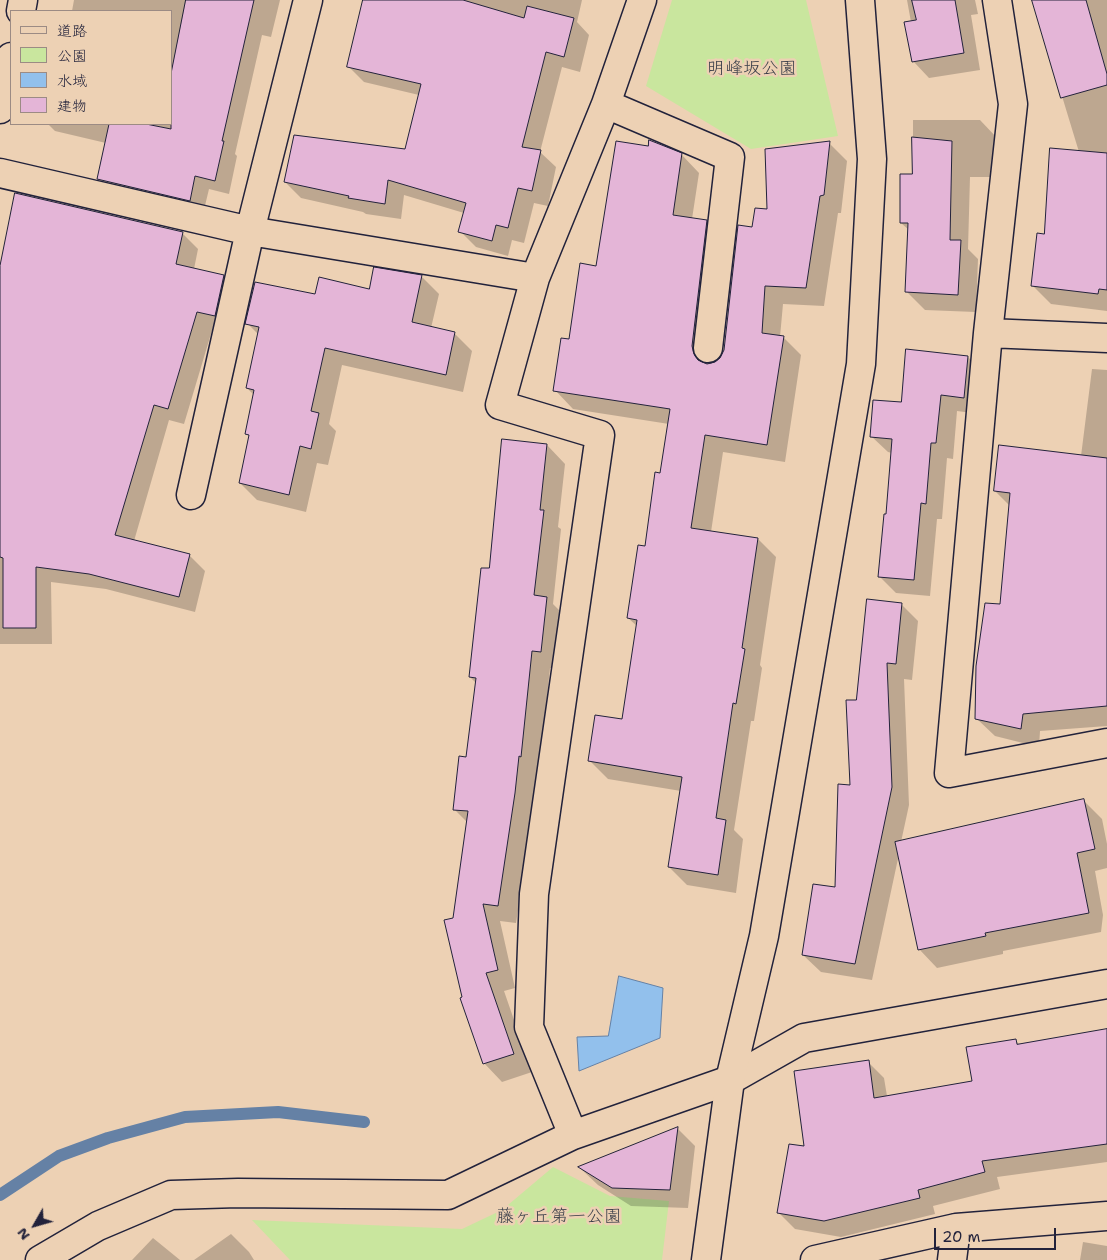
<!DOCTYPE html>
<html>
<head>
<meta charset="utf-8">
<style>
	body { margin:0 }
	#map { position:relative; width:1107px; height:1260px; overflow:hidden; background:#edd1b4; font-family:"Shantell Sans","Klee One",sans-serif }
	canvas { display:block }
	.legend { position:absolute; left:10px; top:10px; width:162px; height:115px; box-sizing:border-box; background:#edd1b4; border:1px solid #9c8b84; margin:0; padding:6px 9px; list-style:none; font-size:15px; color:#22223b }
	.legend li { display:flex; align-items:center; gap:10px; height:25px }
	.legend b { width:25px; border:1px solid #9c8b84 }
	.north { position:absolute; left:10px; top:1200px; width:50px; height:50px; -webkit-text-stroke:4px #edd1b4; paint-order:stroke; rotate:232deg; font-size:14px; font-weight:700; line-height:20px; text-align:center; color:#22223b }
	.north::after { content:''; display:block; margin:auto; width:18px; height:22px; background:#22223b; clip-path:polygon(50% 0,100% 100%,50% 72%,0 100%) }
	.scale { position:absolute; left:934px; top:1228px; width:122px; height:22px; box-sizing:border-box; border:2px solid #22223b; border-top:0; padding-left:6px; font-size:15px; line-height:18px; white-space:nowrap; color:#22223b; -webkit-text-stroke:4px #edd1b4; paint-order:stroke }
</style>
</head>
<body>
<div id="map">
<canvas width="1107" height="1260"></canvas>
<ul class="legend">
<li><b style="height:6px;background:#edd1b4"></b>道路</li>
<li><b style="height:14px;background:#c9e69e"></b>公園</li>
<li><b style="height:14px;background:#92c0ec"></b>水域</li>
<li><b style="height:14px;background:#e4b5d7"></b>建物</li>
</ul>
<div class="north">N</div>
<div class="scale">20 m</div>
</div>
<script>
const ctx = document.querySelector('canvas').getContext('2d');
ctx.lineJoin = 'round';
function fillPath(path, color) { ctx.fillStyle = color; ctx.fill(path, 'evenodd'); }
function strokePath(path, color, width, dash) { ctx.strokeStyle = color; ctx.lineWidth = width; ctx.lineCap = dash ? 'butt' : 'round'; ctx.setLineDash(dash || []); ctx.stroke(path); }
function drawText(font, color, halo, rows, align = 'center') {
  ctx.font = font + ' "Shantell Sans","Klee One",sans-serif'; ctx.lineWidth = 5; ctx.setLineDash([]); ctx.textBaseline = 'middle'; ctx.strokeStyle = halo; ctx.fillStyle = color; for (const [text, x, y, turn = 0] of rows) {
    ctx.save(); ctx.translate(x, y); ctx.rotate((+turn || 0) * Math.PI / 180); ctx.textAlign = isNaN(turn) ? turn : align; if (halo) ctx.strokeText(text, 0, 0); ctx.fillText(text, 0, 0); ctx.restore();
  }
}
const green = new Path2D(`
	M 672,0 L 806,0 L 838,136 L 751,149 L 646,86 Z
	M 553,1167 L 610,1196 L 669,1201 L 662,1260 L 290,1260 L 252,1220 L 462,1229 L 502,1210 Z`);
const water = new Path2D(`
	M 619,976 L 663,988 L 660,1038 L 579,1071 L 577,1037 L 608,1036 Z`);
const shadow = new Path2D(`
	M 74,0 L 280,0 L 271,37 L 262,35 L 235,154 L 237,156 L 229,194 L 209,189 L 203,214 L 112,193 L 98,179 L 106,143 L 55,131 L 48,124 L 171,124 L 171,11 L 72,11 Z
	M 364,0 L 582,0 L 577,22 L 589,35 L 580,72 L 562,67 L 540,152 L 556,167 L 548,206 L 534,203 L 524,243 L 512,240 L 508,256 L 476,247 L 460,231 L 464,213 L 404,195 L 401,219 L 366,214 L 363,212 L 301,198 L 285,182 L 406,151 L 419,95 L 364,82 L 348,66 Z
	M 907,0 L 975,0 L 978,14 L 971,15 L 980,70 L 929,78 L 913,61 L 911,22 Z
	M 1037,0 L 1107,0 L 1107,311 L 1051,304 L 1033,286 L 1045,235 L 1079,152 L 1044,37 Z
	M 913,120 L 980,120 L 998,139 L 998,177 L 970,177 L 968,249 L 978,259 L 976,312 L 925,310 L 907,292 L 909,230 L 901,223 L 913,176 Z
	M 829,143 L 847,161 L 841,213 L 838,213 L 824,306 L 783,304 L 780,337 L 783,337 L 801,355 L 785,462 L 723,452 L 711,532 L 758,539 L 776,557 L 760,665 L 762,668 L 754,721 L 751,721 L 734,830 L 743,839 L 736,893 L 687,885 L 669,867 L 681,791 L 608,779 L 590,761 L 623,721 L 637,626 L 628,618 L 646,548 L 661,474 L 669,424 L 573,409 L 555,390 L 570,340 L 597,267 L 681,154 L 699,173 L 692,219 L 706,222 L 725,240 L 710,364 L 715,363 L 721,358 L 725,350 L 753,229 Z
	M 182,233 L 198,249 L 194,269 L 223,276 L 239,292 L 231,332 L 213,327 L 184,424 L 169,420 L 134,541 L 189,555 L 205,571 L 195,612 L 106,589 L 51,582 L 52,644 L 0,644 L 0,272 Z
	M 421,276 L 439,294 L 431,328 L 454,333 L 472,351 L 463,392 L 342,365 L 329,424 L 336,431 L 328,465 L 317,463 L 306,512 L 257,500 L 240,483 L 250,437 L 246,433 L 254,395 L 247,388 L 259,335 L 247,323 L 316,296 L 370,290 Z
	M 968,357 L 984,374 L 980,414 L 957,411 L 953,459 L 947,458 L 942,519 L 937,519 L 930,596 L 896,593 L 880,577 L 887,516 L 892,453 L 888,452 L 871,436 L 902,404 Z
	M 1092,369 L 1107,370 L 1107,726 L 1040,731 L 1039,747 L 995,736 L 976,718 L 1002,606 L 1010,506 L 995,491 L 1081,456 Z
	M 504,440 L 547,445 L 565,464 L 558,527 L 561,529 L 553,604 L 565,616 L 559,670 L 550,668 L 539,774 L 537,774 L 533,812 L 516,923 L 500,921 L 515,988 L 504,991 L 532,1072 L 502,1082 L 484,1063 L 454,919 L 468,823 L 454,809 L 467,759 L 476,683 L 470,677 L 490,570 Z
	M 901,604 L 918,621 L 912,680 L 904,679 L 909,805 L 901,842 L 1084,801 L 1102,819 L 1107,844 L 1107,868 L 1095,871 L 1103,915 L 1101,932 L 1003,951 L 1003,954 L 937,968 L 919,949 L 899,854 L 872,980 L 821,972 L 803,955 L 836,888 L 851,786 L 857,701 Z
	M 1107,1030 L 1107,1162 L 997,1177 L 1000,1189 L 933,1206 L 935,1214 L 841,1237 L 795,1229 L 778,1212 L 806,1148 L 868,1062 L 884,1078 L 887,1096 L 974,1082 L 1015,1040 L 1020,1045 Z
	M 677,1128 L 695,1146 L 688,1208 L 631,1206 L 598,1185 L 580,1168 Z
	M 231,1234 L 249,1252 L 254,1260 L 194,1260 Z
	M 153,1238 L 180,1260 L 132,1260 Z
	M 1083,1242 L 1107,1246 L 1107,1260 L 1080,1260 Z`);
const stream = new Path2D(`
	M 0,1195 L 59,1156 L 108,1138 L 185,1117 L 278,1112 L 364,1122`);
const building = new Path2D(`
	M 186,0 L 254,0 L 222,141 L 224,141 L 215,181 L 195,176 L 190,201 L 97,179 L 109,124 L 146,124 L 171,129 L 171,74 Z
	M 363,0 L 463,0 L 524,18 L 527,6 L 574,18 L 564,57 L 546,52 L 522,147 L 541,150 L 532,191 L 518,188 L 508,228 L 496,225 L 492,241 L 458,232 L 466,203 L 388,180 L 385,204 L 348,198 L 349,196 L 284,182 L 294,135 L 405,149 L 421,84 L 347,67 Z
	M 912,0 L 955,0 L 964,53 L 912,62 L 904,22 L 916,20 Z
	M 1032,0 L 1086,0 L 1107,74 L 1107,85 L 1061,98 Z
	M 912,137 L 952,141 L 950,240 L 961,240 L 958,295 L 905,292 L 908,223 L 900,223 L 900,174 L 912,174 Z
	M 649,140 L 682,153 L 673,215 L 707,220 L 692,346 L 694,354 L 698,360 L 707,364 L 715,362 L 720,358 L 724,350 L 738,225 L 752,227 L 755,208 L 767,209 L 765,149 L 830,141 L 824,195 L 820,196 L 806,288 L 765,286 L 762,333 L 784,336 L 767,445 L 705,435 L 691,528 L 758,538 L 742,648 L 745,649 L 736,704 L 733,703 L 716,818 L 726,820 L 718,875 L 668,867 L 682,777 L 588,761 L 595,715 L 622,719 L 637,620 L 627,618 L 638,545 L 645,546 L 655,472 L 660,473 L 670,409 L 553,391 L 561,338 L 569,339 L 580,263 L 596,266 L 616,141 L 648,146 Z
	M 1050,148 L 1107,153 L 1107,290 L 1099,289 L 1098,294 L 1031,286 L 1037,233 L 1044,234 Z
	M 15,193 L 183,232 L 176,264 L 224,275 L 215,316 L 197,312 L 168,409 L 154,405 L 115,535 L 190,554 L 179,597 L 89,574 L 36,567 L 36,628 L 3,628 L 3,558 L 0,557 L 0,266 Z
	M 374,267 L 422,275 L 412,322 L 455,332 L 446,375 L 325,348 L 311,411 L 319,413 L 311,449 L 300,446 L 289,495 L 239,483 L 249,435 L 245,434 L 254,390 L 246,388 L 259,327 L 245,324 L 255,282 L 315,294 L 319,277 L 369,289 Z
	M 906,349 L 968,356 L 964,398 L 941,395 L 936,443 L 931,443 L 926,504 L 921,503 L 914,580 L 878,577 L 884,514 L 886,514 L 892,439 L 870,437 L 873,400 L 901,402 Z
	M 502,439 L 547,444 L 540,510 L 544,510 L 534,595 L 547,597 L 541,652 L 532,651 L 521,757 L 519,756 L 515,793 L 498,906 L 483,904 L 498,970 L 486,973 L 514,1054 L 483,1064 L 460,998 L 462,997 L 444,920 L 453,918 L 468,811 L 453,810 L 459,756 L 466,757 L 476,678 L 469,677 L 481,568 L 489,568 Z
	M 999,445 L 1107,458 L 1107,706 L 1023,714 L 1021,729 L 975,719 L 976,666 L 985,603 L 1000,604 L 1010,493 L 994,491 Z
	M 867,599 L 902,603 L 896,664 L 887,663 L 892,787 L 855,964 L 802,955 L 813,884 L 835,887 L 838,784 L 850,785 L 846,700 L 856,700 Z
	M 1084,799 L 1095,849 L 1077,853 L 1089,913 L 985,933 L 986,936 L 918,950 L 895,842 Z
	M 1107,1029 L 1107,1144 L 982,1161 L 985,1172 L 918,1190 L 920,1198 L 824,1221 L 777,1213 L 789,1144 L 804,1146 L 794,1071 L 869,1060 L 874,1098 L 972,1081 L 966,1047 L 1016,1039 L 1017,1044 Z
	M 678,1127 L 670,1190 L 612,1188 L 578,1167 Z`);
const minor = new Path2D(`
	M 997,0 L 1013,104 L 988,333 L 949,773 L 1107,743
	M 21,11 L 23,0
	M 606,104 L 730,157 L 708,348
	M 0,109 L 11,57
	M 0,173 L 250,231 L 535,278
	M 988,333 L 1107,338
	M 191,495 L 250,231 L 308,0
	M 573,1135 L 529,1027 L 534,894 L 600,435 L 500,405 L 535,278 L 606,104 L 642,0
	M 40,1260 L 98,1226 L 171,1195 L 238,1193 L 448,1195 L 573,1135 L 730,1080 L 804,1038 L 1107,984
	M 815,1260 L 956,1228 L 1107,1216
	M 952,1260 L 956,1228`);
const tertiary = new Path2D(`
	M 706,1260 L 730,1080 L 764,936 L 861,364 L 872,159 L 860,0`);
const parkNames = [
	["明峰坂公園",752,69],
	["藤ヶ丘第一公園",559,1217]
];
fillPath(green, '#c9e69e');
fillPath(water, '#92c0ec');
strokePath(water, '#6581a5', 1);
fillPath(shadow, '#0003');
strokePath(stream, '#6581a5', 12);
fillPath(building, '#e4b5d7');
strokePath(building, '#22223b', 1);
strokePath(minor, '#22223b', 31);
strokePath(tertiary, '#22223b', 31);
strokePath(minor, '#edd1b4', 28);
strokePath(tertiary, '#edd1b4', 28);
drawText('18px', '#3b3f4a', '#edd1b4', parkNames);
</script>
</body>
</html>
